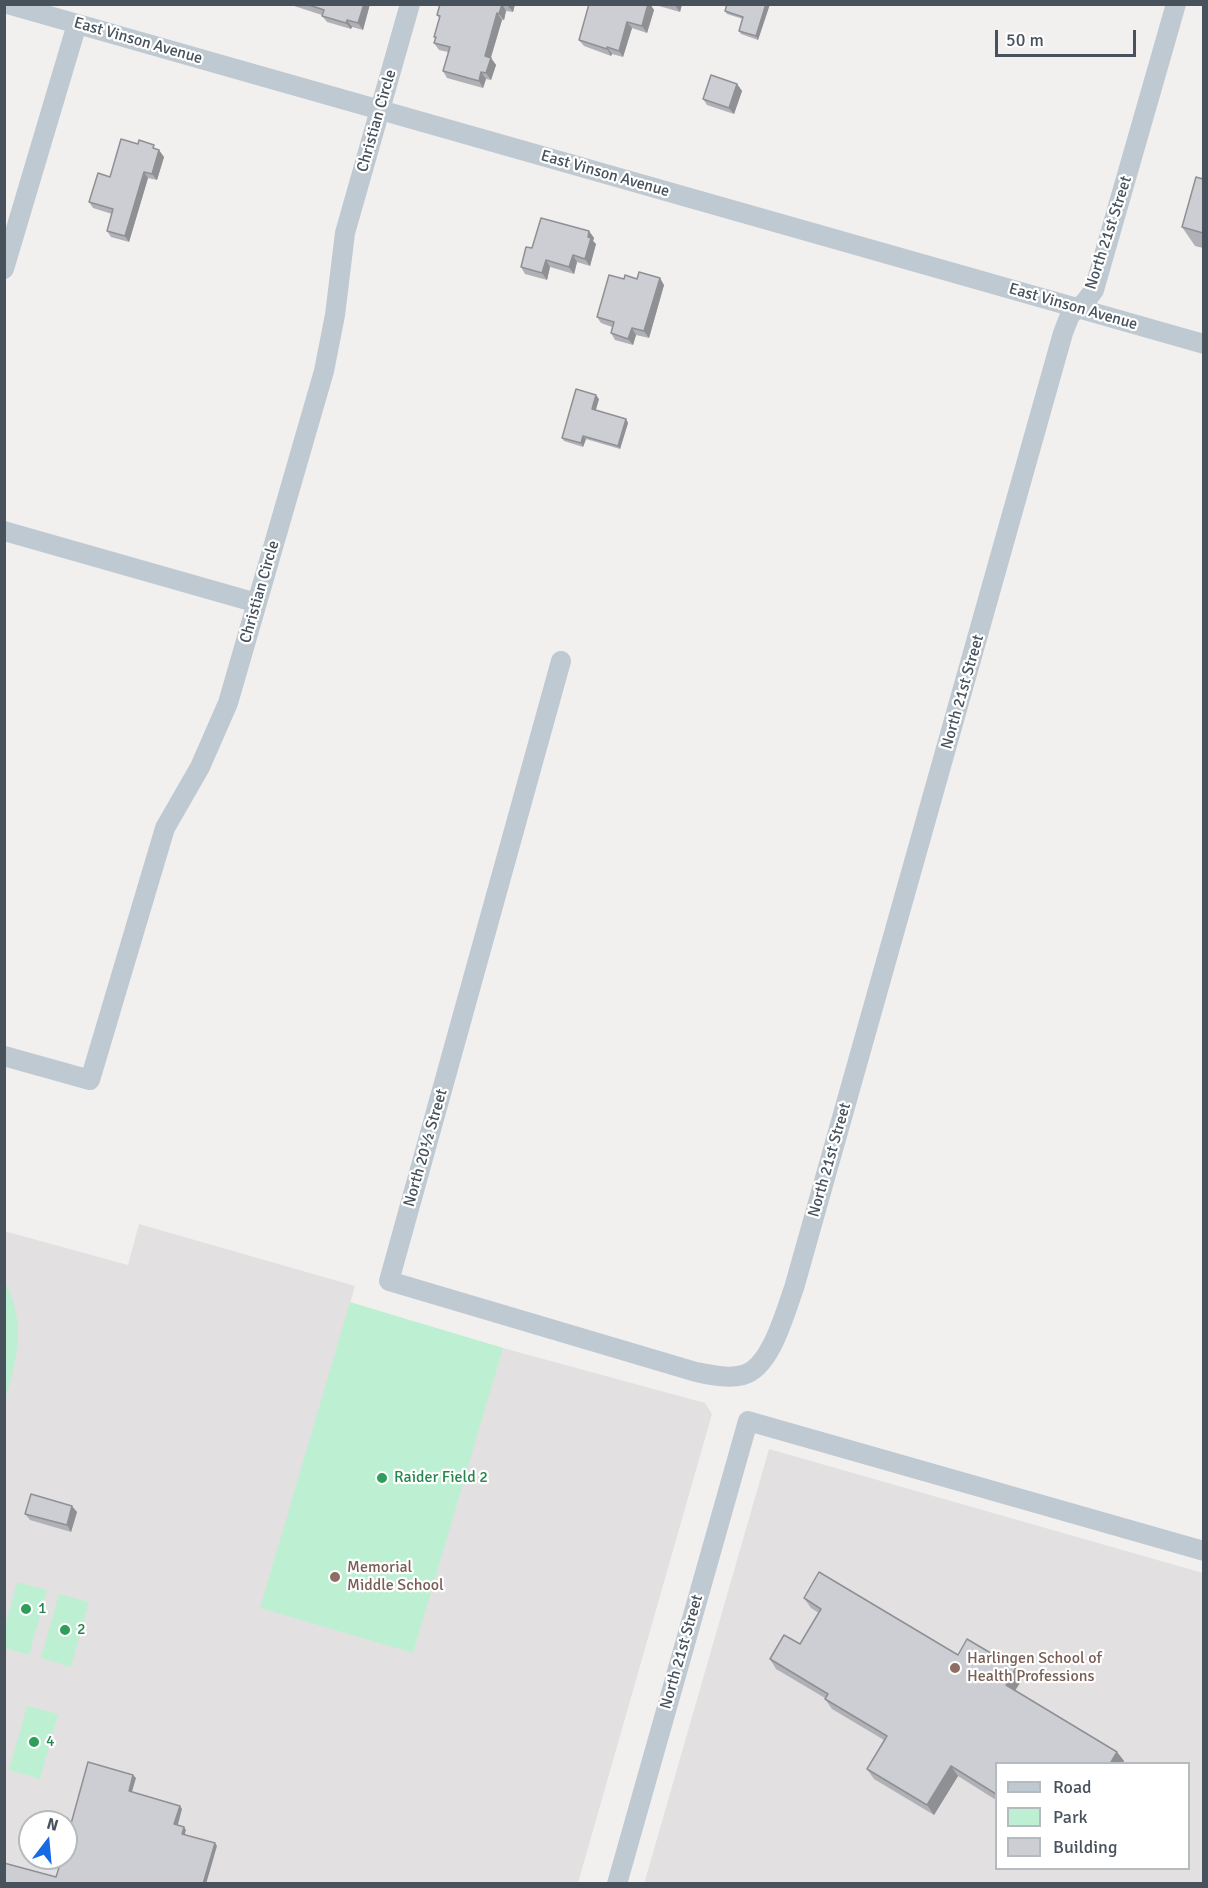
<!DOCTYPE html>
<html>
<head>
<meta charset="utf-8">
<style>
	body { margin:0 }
	#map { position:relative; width:1208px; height:1888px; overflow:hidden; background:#f2efef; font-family:Signika,sans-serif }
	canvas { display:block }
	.frame { position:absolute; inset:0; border:6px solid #47525d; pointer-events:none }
	.legend { position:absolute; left:995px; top:1762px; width:195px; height:108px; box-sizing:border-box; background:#fff; border:2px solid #b5babe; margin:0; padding:8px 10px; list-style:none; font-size:18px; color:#47525d }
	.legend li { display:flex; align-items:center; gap:12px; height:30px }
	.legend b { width:30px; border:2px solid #b5babe }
	.north { position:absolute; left:18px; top:1810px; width:60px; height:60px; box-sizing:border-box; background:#fff; border:2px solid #b5babe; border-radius:50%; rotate:16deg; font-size:16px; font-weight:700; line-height:24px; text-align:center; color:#47525d }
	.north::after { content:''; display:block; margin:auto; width:21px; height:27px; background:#166be5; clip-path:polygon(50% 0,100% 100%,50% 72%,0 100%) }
	.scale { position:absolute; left:995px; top:30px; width:141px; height:27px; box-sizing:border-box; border:3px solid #47525d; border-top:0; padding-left:8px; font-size:18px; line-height:21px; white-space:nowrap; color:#47525d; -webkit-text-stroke:4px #fff; paint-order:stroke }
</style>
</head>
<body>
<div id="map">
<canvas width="1208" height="1888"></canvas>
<div class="frame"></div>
<ul class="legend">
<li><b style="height:8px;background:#bfc9d1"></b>Road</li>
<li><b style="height:16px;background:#bdf0d2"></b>Park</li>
<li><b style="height:16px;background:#ccced4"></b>Building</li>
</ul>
<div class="north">N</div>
<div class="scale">50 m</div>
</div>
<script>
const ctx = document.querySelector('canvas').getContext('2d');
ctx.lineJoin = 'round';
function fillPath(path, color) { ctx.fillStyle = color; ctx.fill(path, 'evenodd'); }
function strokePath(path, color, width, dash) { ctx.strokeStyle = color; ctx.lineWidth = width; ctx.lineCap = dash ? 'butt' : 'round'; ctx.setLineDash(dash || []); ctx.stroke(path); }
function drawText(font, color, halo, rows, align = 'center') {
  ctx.font = font + ' Signika,sans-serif'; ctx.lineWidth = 4.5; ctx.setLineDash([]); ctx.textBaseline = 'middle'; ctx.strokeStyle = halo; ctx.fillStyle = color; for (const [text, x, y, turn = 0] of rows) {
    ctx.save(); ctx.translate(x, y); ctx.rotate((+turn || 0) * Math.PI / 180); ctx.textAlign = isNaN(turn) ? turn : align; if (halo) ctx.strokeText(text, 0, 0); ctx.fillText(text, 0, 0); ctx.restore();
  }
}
const education = new Path2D(`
	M 139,1224 L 355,1286 L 350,1303 L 503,1348 L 705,1403 L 712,1414 L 578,1883 L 5,1883 L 4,1231 L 128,1265 ZM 30,1822 L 66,1822 L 66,1858 L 30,1858 Z
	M 769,1449 L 1203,1573 L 1203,1883 L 644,1884 ZM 996,1764 L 1188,1764 L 1188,1868 L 996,1868 Z`);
const green = new Path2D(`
	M 5,1282 C 27,1325 17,1357 5,1401 Z
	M 350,1302 L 503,1348 L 413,1653 L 260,1608 Z
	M 17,1582 L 47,1590 L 29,1655 L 5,1648 L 5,1627 Z
	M 59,1594 L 89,1602 L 71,1667 L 41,1658 Z
	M 27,1706 L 58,1714 L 40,1779 L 9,1770 Z`);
const minor = new Path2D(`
	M 7,4 L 1204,344
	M 4,269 L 77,24
	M 4,531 L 257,603
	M 561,661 L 389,1281 L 696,1372 C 711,1375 728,1379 743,1375 C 771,1368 785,1312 794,1288 L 1063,333 L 1070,315 L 1085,302 L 1094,290 L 1176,4
	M 4,1056 L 90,1080 L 165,828 L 200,767 L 228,703 L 324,371 L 335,315 L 345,233 L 410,4
	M 617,1884 L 748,1421 L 1204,1551`);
const wall = new Path2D(`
	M 288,4 L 370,4 L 363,30 L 352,27 L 351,29 L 327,22 L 322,16 L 322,15 Z
	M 440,4 L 515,4 L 513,12 L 506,11 L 504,20 L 502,20 L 491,58 L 496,65 L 491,80 L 486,79 L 483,88 L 447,78 L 443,71 L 448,52 L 439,50 L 434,43 L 435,38 L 434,37 L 440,19 L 437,15 Z
	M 589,4 L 650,4 L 654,10 L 647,33 L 632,28 L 623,57 L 612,54 L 611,56 L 584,46 L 579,40 Z
	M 652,4 L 682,4 L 680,12 Z
	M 727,4 L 770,4 L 758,40 L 741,34 L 739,31 L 743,19 L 727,14 L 725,11 Z
	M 737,84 L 742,91 L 734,114 L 707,105 L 703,99 Z
	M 158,150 L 164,157 L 157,180 L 148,178 L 129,242 L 111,237 L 107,231 L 112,214 L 93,208 L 89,202 L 110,177 Z
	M 1203,179 L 1203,248 L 1195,246 L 1182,227 Z
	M 589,231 L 594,238 L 593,241 L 596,244 L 590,266 L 577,262 L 574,274 L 550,267 L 547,280 L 525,274 L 521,267 L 532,248 Z
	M 624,279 L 637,279 L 664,285 L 649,338 L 636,335 L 633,345 L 615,340 L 611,333 L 612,327 L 601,323 L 597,317 Z
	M 599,399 L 595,410 L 626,419 L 628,423 L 620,449 L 586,439 L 583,447 L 564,441 L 562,438 Z
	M 77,1512 L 71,1532 L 30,1520 L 25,1514 Z
	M 804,1598 L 1023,1678 L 1015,1691 L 1117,1752 L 1124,1761 L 1122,1764 L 996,1764 L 996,1800 L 958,1776 L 934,1815 L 874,1779 L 867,1769 L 884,1740 L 832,1709 L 825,1699 L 825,1698 L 776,1669 L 770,1659 L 800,1644 L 819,1613 L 811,1608 Z`);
const shadedWall = new Path2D(`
	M 364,4 L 370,4 L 363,30 L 358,23 Z
	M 502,4 L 506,11 L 504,20 L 499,14 Z
	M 508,4 L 515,4 L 513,12 L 508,6 Z
	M 648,4 L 650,4 L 654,10 L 647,33 L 642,26 Z
	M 675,4 L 682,4 L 680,12 L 675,5 Z
	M 766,4 L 770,4 L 758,40 L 756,36 Z
	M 497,13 L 502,20 L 489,63 L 485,56 Z
	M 347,20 L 352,27 L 351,29 L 346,23 Z
	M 627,22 L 632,28 L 623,57 L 619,51 Z
	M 607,47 L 612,54 L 611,56 L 607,49 Z
	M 491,58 L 496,65 L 491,80 L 486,73 Z
	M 481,72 L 486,79 L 483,88 L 479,81 Z
	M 737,84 L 742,91 L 734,114 L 729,108 Z
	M 159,150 L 164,157 L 157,180 L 152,174 Z
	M 144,172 L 148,178 L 129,242 L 125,236 Z
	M 589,231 L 594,238 L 593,241 L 596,244 L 590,266 L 585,259 Z
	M 573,255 L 577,262 L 574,274 L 569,267 Z
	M 546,260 L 550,267 L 547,280 L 542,273 Z
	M 660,278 L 664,285 L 649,338 L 644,331 Z
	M 632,328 L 636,335 L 633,345 L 628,339 Z
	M 596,395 L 599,399 L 595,413 L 592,409 Z
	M 626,419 L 628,423 L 620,449 L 618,446 Z
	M 583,436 L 586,439 L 583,447 L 581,443 Z
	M 72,1506 L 77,1512 L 71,1532 L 67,1525 Z
	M 1016,1668 L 1023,1678 L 1012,1695 L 1006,1685 Z
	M 1117,1752 L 1124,1761 L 1122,1764 L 1110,1764 Z
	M 951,1766 L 958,1776 L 934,1815 L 927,1805 Z
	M 133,1775 L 136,1778 L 131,1795 L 129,1791 Z
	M 180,1806 L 182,1809 L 177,1828 L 174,1824 Z
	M 184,1827 L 186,1830 L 184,1837 L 182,1834 Z
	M 215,1843 L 217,1846 L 206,1884 L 203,1884 Z`);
const building = new Path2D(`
	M 306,4 L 364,4 L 358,23 L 347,20 L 346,23 L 322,16 L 324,10 Z
	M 440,4 L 502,4 L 499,14 L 497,13 L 485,56 L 491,58 L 486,73 L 481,72 L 479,81 L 443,71 L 450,47 L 434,43 L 436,37 L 434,37 L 440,16 L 437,15 Z
	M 589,4 L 648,4 L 642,26 L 627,22 L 619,51 L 607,47 L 607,49 L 579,40 Z
	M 727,4 L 766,4 L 756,36 L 739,31 L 743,17 L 725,11 Z
	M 711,75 L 737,84 L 729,108 L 703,99 Z
	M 121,139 L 138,144 L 139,140 L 154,145 L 153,148 L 159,150 L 152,174 L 144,172 L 125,236 L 107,231 L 113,209 L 89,202 L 98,173 L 110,177 Z
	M 1196,177 L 1203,179 L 1203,233 L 1182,227 Z
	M 541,218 L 589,231 L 588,237 L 591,238 L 585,259 L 573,255 L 569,267 L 546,260 L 542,273 L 521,267 L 526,247 L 532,248 Z
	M 639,272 L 660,278 L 644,331 L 632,328 L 628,339 L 611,333 L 614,322 L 597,317 L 609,275 L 624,279 L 625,275 L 637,279 Z
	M 576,389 L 596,395 L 592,409 L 626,419 L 618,446 L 583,436 L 581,443 L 562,438 Z
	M 31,1494 L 72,1506 L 67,1525 L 25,1514 Z
	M 819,1572 L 958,1655 L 967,1639 L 1016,1668 L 1006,1685 L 1117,1752 L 1110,1764 L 996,1764 L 996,1794 L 951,1766 L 927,1805 L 867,1769 L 887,1736 L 825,1699 L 828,1694 L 770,1659 L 784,1635 L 800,1644 L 821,1609 L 804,1598 Z
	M 88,1762 L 133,1775 L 129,1791 L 180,1806 L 174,1824 L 184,1827 L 182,1834 L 215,1843 L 203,1884 L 4,1884 L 4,1863 L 56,1877 L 62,1858 L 66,1858 L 66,1842 Z`);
const markers = [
	[382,1478,6,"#2e9e5b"],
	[335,1577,6,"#8d6e63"],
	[26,1609,6,"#2e9e5b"],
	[65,1630,6,"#2e9e5b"],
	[955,1668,6,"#8d6e63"],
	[34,1742,6,"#2e9e5b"]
];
const streetNames = [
	["East Vinson Avenue",138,41,16],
	["Christian Circle",377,121,-74],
	["East Vinson Avenue",605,174,16],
	["North 21st Street",1109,233,-72],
	["East Vinson Avenue",1073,307,16],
	["Christian Circle",260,592,-74],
	["North 21st Street",963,692,-74],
	["North 20½ Street",426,1148,-74],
	["North 21st Street",830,1160,-74],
	["North 21st Street",682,1652,-74]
];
const leisureNames = [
	["Raider Field 2",394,1478],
	["1",38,1609],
	["2",77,1630],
	["4",46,1742]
];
const educationNames = [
	["Memorial",347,1568],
	["Middle School",347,1586],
	["Harlingen School of",967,1659],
	["Health Professions",967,1677]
];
fillPath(education, '#e3e0e1');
fillPath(green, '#bdf0d2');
strokePath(minor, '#bfc9d1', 20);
fillPath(wall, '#afb1b6');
fillPath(shadedWall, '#8f9094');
fillPath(building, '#ccced4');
strokePath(building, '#8f9094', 1.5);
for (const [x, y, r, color] of markers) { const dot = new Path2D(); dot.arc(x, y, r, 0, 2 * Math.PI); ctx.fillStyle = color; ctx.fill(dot); strokePath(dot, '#fff', 2); }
drawText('16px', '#47525d', '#fff', streetNames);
drawText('16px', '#27864d', '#fff', leisureNames, 'left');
drawText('16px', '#785e54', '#fff', educationNames, 'left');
</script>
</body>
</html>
